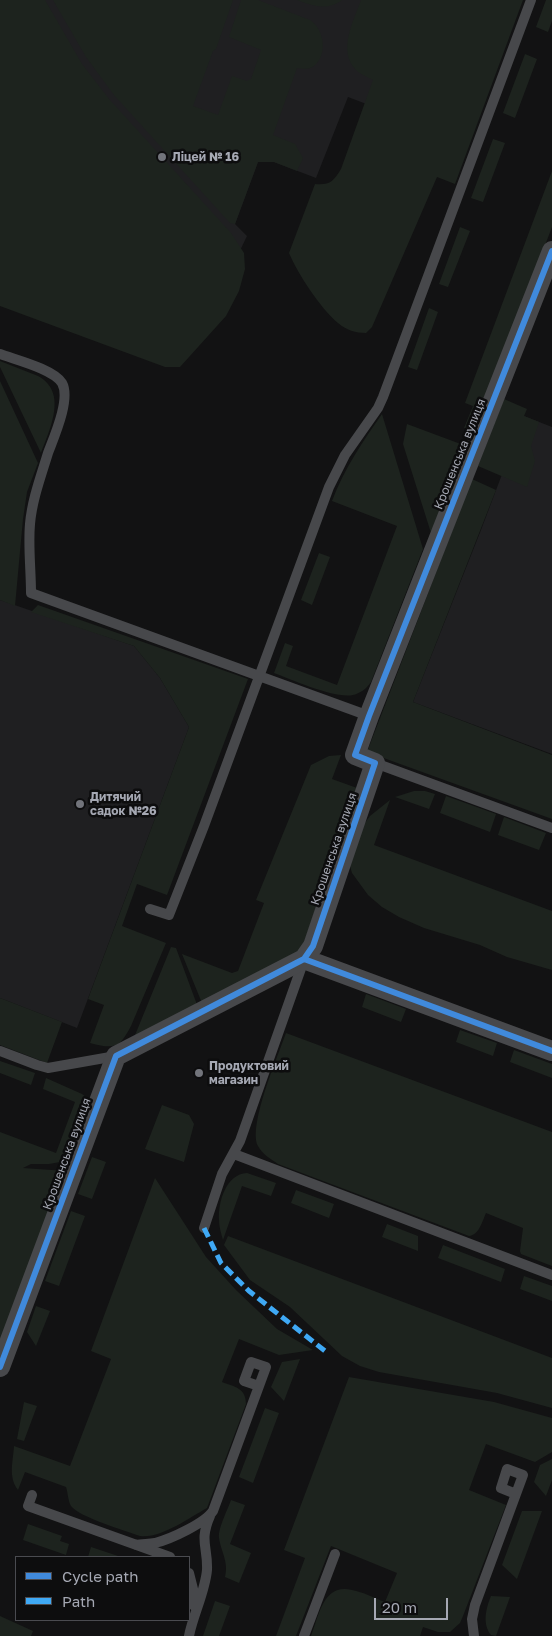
<!DOCTYPE html>
<html>
<head>
<meta charset="utf-8">
<style>
	body { margin:0 }
	#map { position:relative; width:552px; height:1636px; overflow:hidden; background:#121213; font-family:"Golos Text",sans-serif }
	canvas { display:block }
	.legend { position:absolute; left:15px; top:1556px; width:175px; height:65px; box-sizing:border-box; background:#0d0d0e; border:1px solid #4a4b50; margin:0; padding:6px 9px; list-style:none; font-size:15px; color:#a5a8b3 }
	.legend li { display:flex; align-items:center; gap:10px; height:25px }
	.legend b { width:25px; border:1px solid #4a4b50 }
	.scale { position:absolute; left:374px; top:1598px; width:74px; height:22px; box-sizing:border-box; border:2px solid #a5a8b3; border-top:0; padding-left:6px; font-size:15px; line-height:18px; white-space:nowrap; color:#a5a8b3; -webkit-text-stroke:4px #0d0d0e; paint-order:stroke }
</style>
</head>
<body>
<div id="map">
<canvas width="552" height="1636"></canvas>
<ul class="legend">
<li><b style="height:6px;background:#408adc"></b>Cycle path</li>
<li><b style="height:6px;background:#3fa9f5"></b>Path</li>
</ul>
<div class="scale">20 m</div>
</div>
<script>
const ctx = document.querySelector('canvas').getContext('2d');
ctx.lineJoin = 'round';
function fillPath(path, color) { ctx.fillStyle = color; ctx.fill(path, 'evenodd'); }
function strokePath(path, color, width, dash) { ctx.strokeStyle = color; ctx.lineWidth = width; ctx.lineCap = dash ? 'butt' : 'round'; ctx.setLineDash(dash || []); ctx.stroke(path); }
function drawText(font, color, halo, rows, align = 'center') {
  ctx.font = font + ' "Golos Text",sans-serif'; ctx.lineWidth = 5; ctx.setLineDash([]); ctx.textBaseline = 'middle'; ctx.strokeStyle = halo; ctx.fillStyle = color; for (const [text, x, y, turn = 0] of rows) {
    ctx.save(); ctx.translate(x, y); ctx.rotate((+turn || 0) * Math.PI / 180); ctx.textAlign = isNaN(turn) ? turn : align; if (halo) ctx.strokeText(text, 0, 0); ctx.fillText(text, 0, 0); ctx.restore();
  }
}
const built = new Path2D(`
	M 0,0 L 424,0 L 369,105 L 348,97 L 316,178 L 274,162 L 258,162 L 235,224 L 247,236 L 211,311 Z
	M 524,416 L 552,427 L 552,754 L 413,702 L 481,530 Z
	M 0,600 L 134,646 L 160,678 L 189,727 L 77,1028 L 0,998 Z`);
const green = new Path2D(`
	M 0,0 L 45,0 L 82,64 L 109,99 L 231,233 L 244,253 L 245,269 L 239,291 L 226,316 L 180,367 L 165,367 L 0,306 Z
	M 53,0 L 233,0 L 216,49 L 213,51 L 193,106 L 218,115 L 232,76 L 247,81 L 251,79 L 261,50 L 229,37 L 241,0 L 258,0 L 310,20 C 323,28 328,52 316,64 C 311,70 304,69 297,68 L 273,135 L 295,144 L 303,158 L 297,171 L 274,162 L 258,162 L 235,224 L 230,223 L 114,95 L 86,57 Z
	M 297,0 L 342,0 C 327,11 313,6 297,0 Z
	M 361,0 L 523,0 L 455,184 L 437,177 L 372,327 L 366,333 C 356,333 346,330 338,323 C 320,308 298,274 289,253 L 315,184 C 330,185 333,182 341,169 L 373,80 C 368,77 361,75 356,70 C 337,51 354,20 361,0 Z
	M 546,0 L 552,0 L 552,21 L 548,32 L 536,27 Z
	M 525,54 L 537,59 L 515,118 L 503,113 Z
	M 493,139 L 505,143 L 483,202 L 471,198 Z
	M 552,171 L 552,227 L 510,337 L 472,431 L 464,428 L 473,406 L 465,403 Z
	M 460,227 L 470,231 L 448,287 L 439,284 Z
	M 429,308 L 438,312 L 417,370 L 408,367 Z
	M 0,361 L 38,376 C 68,392 50,429 41,453 L 0,367 Z
	M 0,381 L 38,463 L 27,492 L 23,519 L 15,606 L 0,600 Z
	M 504,399 L 527,409 L 524,416 L 539,422 L 531,446 L 535,461 L 527,487 L 478,466 Z
	M 382,414 L 423,549 L 371,682 C 366,689 361,693 353,695 C 335,699 293,680 274,673 L 285,643 L 293,646 L 286,666 L 337,685 L 397,526 L 332,501 C 344,469 363,441 382,414 Z
	M 407,424 L 466,446 L 431,533 L 403,444 Z
	M 472,479 L 496,490 L 413,702 L 552,755 L 552,819 L 367,752 Z
	M 319,553 L 330,557 L 312,605 L 301,600 Z
	M 38,605 L 248,679 L 167,895 L 137,884 L 122,926 L 166,943 L 131,1026 C 119,1049 114,1049 90,1043 L 104,1005 L 88,999 L 189,727 L 160,678 L 134,646 L 31,612 Z
	M 341,755 L 332,779 L 357,788 L 298,960 L 204,1008 L 182,954 L 232,973 L 238,971 L 264,903 L 256,900 L 311,765 L 329,756 Z
	M 414,791 L 425,791 L 435,794 L 429,809 L 395,797 Z
	M 446,796 L 496,814 L 490,832 L 440,813 Z
	M 390,800 L 374,845 L 552,911 L 552,970 L 507,957 L 480,945 L 424,928 L 399,917 L 382,907 L 368,895 L 352,873 L 350,866 L 364,824 L 370,816 Z
	M 504,817 L 546,833 L 539,850 L 498,835 Z
	M 171,947 L 176,948 L 199,1010 L 131,1045 Z
	M 366,994 L 406,1009 L 401,1022 L 362,1007 Z
	M 0,998 L 62,1022 L 47,1063 L 0,1045 Z
	M 460,1030 L 497,1043 L 493,1056 L 456,1042 Z
	M 286,1033 L 552,1132 L 552,1266 L 521,1254 L 520,1251 L 523,1228 L 486,1213 C 482,1222 479,1235 469,1236 L 278,1164 C 271,1159 262,1154 258,1146 C 248,1125 278,1056 286,1033 Z
	M 514,1050 L 552,1064 L 552,1078 L 510,1062 Z
	M 0,1061 L 35,1073 L 31,1085 L 0,1073 Z
	M 46,1078 L 82,1094 L 91,1101 L 69,1155 L 60,1162 L 49,1164 L 31,1164 L 23,1168 L 66,1171 L 0,1348 L 0,1132 L 56,1153 L 75,1102 L 43,1089 Z
	M 162,1105 L 189,1115 L 194,1124 L 184,1162 L 145,1149 Z
	M 92,1157 L 106,1162 L 92,1199 L 78,1194 Z
	M 247,1173 L 276,1183 L 271,1196 L 242,1186 L 223,1240 C 221,1233 219,1227 219,1220 C 218,1202 226,1174 247,1173 Z
	M 155,1178 L 206,1257 L 236,1290 L 277,1329 L 313,1350 L 279,1355 L 239,1339 L 222,1382 C 235,1387 246,1388 246,1404 L 207,1508 C 189,1518 160,1539 140,1536 C 126,1531 79,1517 71,1506 C 68,1501 68,1493 66,1487 L 25,1472 L 18,1490 C 8,1477 13,1462 14,1446 L 70,1466 L 111,1359 L 91,1351 Z
	M 296,1190 L 334,1204 L 329,1218 L 291,1203 Z
	M 71,1211 L 85,1216 L 59,1286 L 45,1281 Z
	M 387,1224 L 418,1236 L 418,1251 L 382,1237 Z
	M 228,1236 L 552,1358 L 552,1408 L 497,1393 L 379,1372 L 360,1366 L 342,1356 L 290,1307 L 250,1280 L 224,1245 Z
	M 443,1245 L 505,1269 L 501,1282 L 438,1258 Z
	M 524,1276 L 552,1286 L 552,1301 L 520,1289 Z
	M 36,1306 L 50,1311 L 36,1346 L 27,1332 Z
	M 300,1359 L 284,1401 L 271,1387 L 282,1362 Z
	M 349,1377 L 494,1402 L 552,1418 L 552,1452 L 535,1462 L 486,1444 L 469,1490 L 506,1505 L 463,1616 L 460,1623 L 450,1632 L 438,1632 L 423,1627 L 420,1636 L 311,1636 C 319,1616 323,1583 352,1590 C 363,1592 374,1598 385,1602 L 397,1573 L 331,1546 L 296,1636 L 276,1636 L 305,1558 L 284,1550 Z
	M 24,1402 L 37,1406 L 24,1441 L 17,1439 Z
	M 265,1408 L 279,1413 L 253,1483 L 239,1477 Z
	M 552,1459 L 552,1480 L 546,1496 L 534,1482 L 540,1465 Z
	M 231,1500 L 245,1505 L 230,1544 L 251,1553 L 239,1583 L 225,1577 C 229,1562 221,1552 219,1538 C 218,1528 228,1509 231,1500 Z
	M 522,1511 L 542,1511 L 517,1579 L 502,1565 Z
	M 28,1524 L 62,1536 L 60,1541 L 69,1544 L 66,1555 L 23,1540 Z
	M 91,1547 L 121,1557 L 88,1557 Z
	M 491,1596 L 510,1597 L 496,1636 L 491,1635 C 482,1624 486,1608 491,1596 Z
	M 215,1601 L 230,1606 L 219,1636 L 203,1636 Z
	M 0,1616 L 33,1631 L 31,1636 L 0,1636 Z`);
const service = new Path2D(`
	M 0,354 C 16,360 53,369 62,383 C 71,399 54,437 48,453 C 41,476 32,500 30,524 C 28,546 31,570 31,593 L 369,716
	M 375,763 L 552,828
	M 150,909 L 169,915 L 204,826 L 329,487 L 345,455 L 378,408 L 383,397 L 531,0
	M 0,1051 L 37,1065 L 48,1068 L 116,1056
	M 234,1154 L 552,1275
	M 204,1228 L 222,1174 L 240,1141 L 304,960
	M 32,1495 L 28,1506 L 170,1557
	M 136,1545 C 142,1544 149,1544 155,1543 C 171,1539 205,1523 213,1511 L 259,1386 L 266,1367 L 251,1362 L 244,1381 L 259,1386
	M 189,1573 L 195,1597 L 194,1606
	M 189,1636 C 193,1615 205,1592 207,1570 C 208,1547 199,1541 210,1516
	M 304,1636 L 335,1554
	M 474,1636 L 472,1619 L 475,1605 L 523,1475 L 507,1469 L 501,1488 L 516,1494`);
const minor = new Path2D(`
	M 304,959 L 552,1051
	M 0,1367 L 116,1056 L 304,959 L 313,946 L 375,763 L 355,755 L 369,716 L 552,251`);
const quiet = new Path2D(`
	M 204,1228 L 221,1263 L 249,1291 L 325,1351`);
const cycleway = new Path2D(`
	M 304,959 L 552,1051
	M 0,1367 L 116,1056 L 304,959 L 313,946 L 375,763 L 355,755 L 369,716 L 552,251`);
const markers = [
	[162,157,5,"#72747b"],
	[80,804,5,"#72747b"],
	[199,1073,5,"#72747b"]
];
const poiNames = [
	["Ліцей № 16",172,157],
	["Дитячий",90,797],
	["садок №26",90,811],
	["Продуктовий",209,1066],
	["магазин",209,1080]
];
const streetNames = [
	["Крошенська вулиця",460,454,-68],
	["Крошенська вулиця",334,849,-71],
	["Крошенська вулиця",67,1154,-70]
];
fillPath(built, '#1f1f21');
fillPath(green, '#1d231e');
strokePath(service, '#47484b', 10);
strokePath(minor, '#47484b', 20);
strokePath(quiet, '#3fa9f5', 5, [10, 5]);
strokePath(cycleway, '#408adc', 6);
for (const [x, y, r, color] of markers) { const dot = new Path2D(); dot.arc(x, y, r, 0, 2 * Math.PI); ctx.fillStyle = color; ctx.fill(dot); strokePath(dot, '#0d0d0e', 2); }
drawText('bold 12px', '#a5a8b3', '#0d0d0e', poiNames, 'left');
drawText('12px', '#a5a8b3', '#0d0d0e', streetNames);
</script>
</body>
</html>
